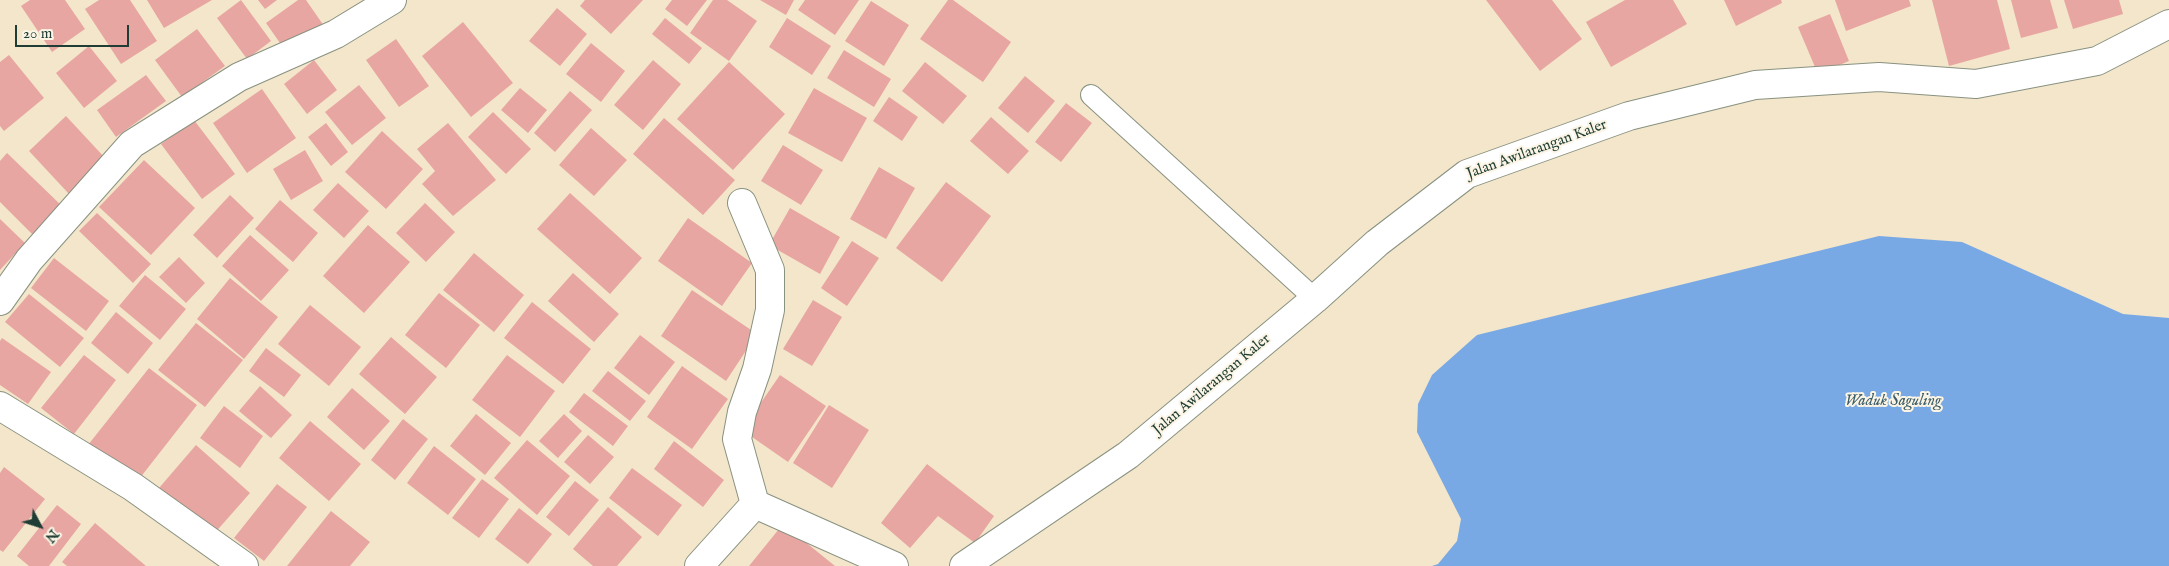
<!DOCTYPE html>
<html>
<head>
<meta charset="utf-8">
<style>
	body { margin:0 }
	#map { position:relative; width:2169px; height:566px; overflow:hidden; background:#f3e6cb; font-family:"IM FELL English",serif }
	canvas { display:block }
	.north { position:absolute; left:15px; top:501px; width:50px; height:50px; -webkit-text-stroke:4px #fcf5e5; paint-order:stroke; rotate:130deg; font-size:14px; font-weight:700; line-height:20px; text-align:center; color:#1f3d34 }
	.north::after { content:''; display:block; margin:auto; width:18px; height:22px; background:#1f3d34; clip-path:polygon(50% 0,100% 100%,50% 72%,0 100%) }
	.scale { position:absolute; left:15px; top:25px; width:114px; height:22px; box-sizing:border-box; border:2px solid #1f3d34; border-top:0; padding-left:6px; font-size:15px; line-height:18px; white-space:nowrap; color:#1f3d34; -webkit-text-stroke:4px #fcf5e5; paint-order:stroke }
</style>
</head>
<body>
<div id="map">
<canvas width="2169" height="566"></canvas>
<div class="north">N</div>
<div class="scale">20 m</div>
</div>
<script>
const ctx = document.querySelector('canvas').getContext('2d');
ctx.lineJoin = 'round';
function fillPath(path, color) { ctx.fillStyle = color; ctx.fill(path, 'evenodd'); }
function strokePath(path, color, width, dash) { ctx.strokeStyle = color; ctx.lineWidth = width; ctx.lineCap = dash ? 'butt' : 'round'; ctx.setLineDash(dash || []); ctx.stroke(path); }
function drawText(font, color, halo, rows, align = 'center') {
  ctx.font = font + ' "IM FELL English",serif'; ctx.lineWidth = 4; ctx.setLineDash([]); ctx.textBaseline = 'middle'; ctx.strokeStyle = halo; ctx.fillStyle = color; for (const [text, x, y, turn = 0] of rows) {
    ctx.save(); ctx.translate(x, y); ctx.rotate((+turn || 0) * Math.PI / 180); ctx.textAlign = isNaN(turn) ? turn : align; if (halo) ctx.strokeText(text, 0, 0); ctx.fillText(text, 0, 0); ctx.restore();
  }
}
const water = new Path2D(`
	M 1879,236 L 1962,242 L 2123,314 L 2169,318 L 2169,566 L 1432,566 L 1438,564 L 1457,541 L 1461,519 L 1417,432 L 1418,404 L 1432,375 L 1477,335 Z`);
const building = new Path2D(`
	M 30,0 L 65,0 L 85,29 L 52,52 L 21,6 Z
	M 99,0 L 130,0 L 157,41 L 121,64 L 85,9 Z
	M 147,0 L 212,0 L 164,28 Z
	M 241,0 L 271,41 L 247,59 L 217,18 Z
	M 258,0 L 277,0 L 265,9 Z
	M 298,0 L 306,0 L 324,26 L 287,53 L 266,23 Z
	M 585,0 L 643,0 L 611,34 L 580,6 Z
	M 672,0 L 707,0 L 687,26 L 665,9 Z
	M 713,0 L 727,0 L 757,21 L 729,61 L 690,33 Z
	M 760,0 L 794,0 L 786,15 Z
	M 805,0 L 859,0 L 835,35 L 798,10 Z
	M 948,0 L 953,0 L 1011,42 L 983,82 L 920,39 Z
	M 1486,0 L 1552,0 L 1582,39 L 1540,71 Z
	M 1625,0 L 1673,0 L 1687,24 L 1611,67 L 1586,22 Z
	M 1724,0 L 1781,0 L 1782,3 L 1736,26 Z
	M 1835,0 L 1909,0 L 1911,6 L 1846,31 Z
	M 1932,0 L 1997,0 L 2010,49 L 1949,66 Z
	M 2011,0 L 2050,0 L 2058,28 L 2021,38 Z
	M 2064,0 L 2119,0 L 2123,14 L 2073,29 Z
	M 871,1 L 909,25 L 884,66 L 845,41 Z
	M 557,8 L 587,34 L 560,66 L 529,41 Z
	M 1830,14 L 1849,61 L 1818,74 L 1798,27 Z
	M 665,18 L 702,48 L 689,64 L 652,34 Z
	M 787,18 L 831,46 L 812,75 L 769,47 Z
	M 463,22 L 513,83 L 471,117 L 422,56 Z
	M 197,29 L 225,66 L 182,97 L 155,60 Z
	M 396,39 L 429,86 L 399,107 L 366,60 Z
	M 591,43 L 625,71 L 601,102 L 566,74 Z
	M 89,46 L 117,81 L 84,108 L 56,73 Z
	M 844,50 L 891,79 L 874,107 L 827,78 Z
	M 9,55 L 44,98 L 4,131 L 0,126 L 0,62 Z
	M 314,60 L 337,90 L 307,114 L 284,84 Z
	M 653,60 L 681,84 L 643,130 L 614,105 Z
	M 729,62 L 785,114 L 733,170 L 677,119 Z
	M 925,62 L 967,96 L 943,124 L 902,91 Z
	M 146,75 L 166,101 L 116,137 L 97,110 Z
	M 1025,76 L 1055,101 L 1028,133 L 998,108 Z
	M 359,85 L 386,118 L 352,145 L 325,112 Z
	M 520,88 L 547,110 L 528,133 L 501,110 Z
	M 814,88 L 867,118 L 842,162 L 788,133 Z
	M 262,89 L 296,138 L 247,173 L 213,123 Z
	M 570,91 L 592,110 L 555,152 L 534,133 Z
	M 889,97 L 918,117 L 902,141 L 873,121 Z
	M 1066,103 L 1092,123 L 1061,162 L 1035,142 Z
	M 493,112 L 531,149 L 506,174 L 468,137 Z
	M 66,116 L 106,159 L 69,194 L 29,151 Z
	M 991,117 L 1029,151 L 1008,174 L 970,141 Z
	M 664,118 L 735,180 L 703,215 L 633,154 Z
	M 194,120 L 235,174 L 202,199 L 161,144 Z
	M 326,123 L 348,152 L 331,166 L 308,137 Z
	M 448,123 L 496,180 L 453,216 L 422,184 L 435,171 L 417,149 Z
	M 591,128 L 627,160 L 594,196 L 559,165 Z
	M 382,131 L 423,169 L 386,209 L 345,172 Z
	M 783,145 L 823,170 L 801,205 L 761,181 Z
	M 305,150 L 323,181 L 291,200 L 273,169 Z
	M 7,153 L 64,208 L 36,238 L 0,202 L 0,161 Z
	M 144,160 L 195,208 L 151,255 L 99,207 Z
	M 879,167 L 915,188 L 886,239 L 850,219 Z
	M 946,182 L 991,216 L 942,282 L 896,248 Z
	M 338,183 L 369,211 L 344,238 L 313,210 Z
	M 570,193 L 642,258 L 610,294 L 537,229 Z
	M 230,195 L 254,218 L 217,258 L 193,235 Z
	M 280,200 L 318,233 L 293,262 L 255,229 Z
	M 425,203 L 455,232 L 426,262 L 396,233 Z
	M 790,208 L 840,237 L 820,274 L 769,245 Z
	M 97,213 L 151,264 L 133,283 L 79,231 Z
	M 688,218 L 752,263 L 722,306 L 658,261 Z
	M 0,219 L 25,243 L 0,270 Z
	M 368,225 L 410,262 L 364,313 L 323,276 Z
	M 250,235 L 289,270 L 261,301 L 222,266 Z
	M 852,241 L 879,258 L 847,306 L 821,288 Z
	M 474,253 L 524,295 L 494,332 L 443,290 Z
	M 179,257 L 205,283 L 186,303 L 159,277 Z
	M 54,258 L 109,301 L 86,331 L 31,288 Z
	M 573,273 L 619,314 L 594,342 L 548,301 Z
	M 145,275 L 186,309 L 160,340 L 119,306 Z
	M 230,278 L 278,317 L 244,359 L 197,319 Z
	M 692,290 L 757,334 L 726,381 L 661,336 Z
	M 439,293 L 480,325 L 446,368 L 405,335 Z
	M 29,294 L 84,338 L 60,367 L 5,322 Z
	M 813,300 L 842,317 L 812,366 L 783,349 Z
	M 532,302 L 591,349 L 563,384 L 504,338 Z
	M 310,305 L 361,347 L 329,386 L 278,344 Z
	M 116,312 L 153,343 L 128,374 L 91,343 Z
	M 196,323 L 243,360 L 205,407 L 158,370 Z
	M 640,335 L 675,362 L 649,395 L 614,368 Z
	M 391,337 L 437,377 L 405,414 L 359,374 Z
	M 2,338 L 51,372 L 28,404 L 0,385 L 0,341 Z
	M 266,348 L 301,375 L 284,397 L 249,371 Z
	M 84,355 L 116,380 L 74,434 L 41,408 Z
	M 507,355 L 555,391 L 520,437 L 472,400 Z
	M 682,366 L 728,399 L 692,449 L 647,417 Z
	M 149,368 L 197,405 L 136,483 L 88,445 Z
	M 608,371 L 646,401 L 630,421 L 592,391 Z
	M 780,375 L 826,406 L 788,462 L 742,430 Z
	M 260,386 L 292,415 L 271,438 L 239,411 Z
	M 352,388 L 390,421 L 364,450 L 327,417 Z
	M 584,393 L 628,426 L 613,446 L 569,412 Z
	M 829,405 L 869,430 L 832,488 L 793,463 Z
	M 224,406 L 263,436 L 240,468 L 200,438 Z
	M 476,414 L 511,443 L 485,475 L 450,446 Z
	M 564,414 L 582,431 L 558,458 L 539,441 Z
	M 403,419 L 428,439 L 395,480 L 371,460 Z
	M 310,421 L 361,464 L 329,501 L 279,458 Z
	M 588,435 L 614,457 L 590,484 L 564,462 Z
	M 527,440 L 570,476 L 537,515 L 494,478 Z
	M 674,441 L 724,480 L 703,507 L 654,469 Z
	M 196,445 L 250,493 L 213,535 L 159,488 Z
	M 434,446 L 476,479 L 448,515 L 407,483 Z
	M 927,464 L 994,516 L 975,543 L 938,516 L 910,548 L 881,523 Z
	M 4,467 L 45,499 L 3,552 L 0,550 L 0,473 Z
	M 632,468 L 682,505 L 658,536 L 609,498 Z
	M 482,479 L 509,499 L 479,538 L 452,518 Z
	M 575,481 L 599,500 L 569,536 L 546,517 Z
	M 277,484 L 307,507 L 264,561 L 234,538 Z
	M 57,505 L 81,524 L 49,566 L 29,566 L 17,556 Z
	M 608,507 L 642,537 L 617,566 L 593,566 L 573,549 Z
	M 519,508 L 552,534 L 528,564 L 495,539 Z
	M 331,511 L 370,542 L 350,566 L 287,566 Z
	M 95,523 L 146,566 L 67,566 L 62,562 Z
	M 783,524 L 835,566 L 749,566 Z`);
const lane = new Path2D(`
	M 1091,95 L 1315,299`);
const street = new Path2D(`
	M 742,203 L 770,270 L 770,310 L 757,369 L 742,412 L 737,439 L 755,504
	M 0,301 L 29,260 L 132,144 L 239,77 L 336,34 L 392,0
	M 0,406 L 133,487 L 244,566
	M 755,504 L 894,566
	M 699,566 L 755,504
	M 964,566 L 1128,455 L 1315,299 L 1377,243 L 1467,174 L 1629,116 L 1755,85 L 1879,77 L 1976,84 L 2097,61 L 2169,24`);
const streetNames = [
	["Jalan Awilarangan Kaler",1537,150,-20],
	["Jalan Awilarangan Kaler",1212,385,-40]
];
const waterNames = [
	["Waduk Saguling",1893,402]
];
fillPath(water, '#78a9e4');
fillPath(building, '#e8a6a2');
strokePath(lane, '#899280', 22);
strokePath(street, '#899280', 30);
strokePath(lane, '#fff', 20);
strokePath(street, '#fff', 28);
drawText('15px', '#1f3d34', '#fcf5e5', streetNames);
drawText('italic 16px', '#3a5d69', '#fcf5e5', waterNames);
</script>
</body>
</html>
